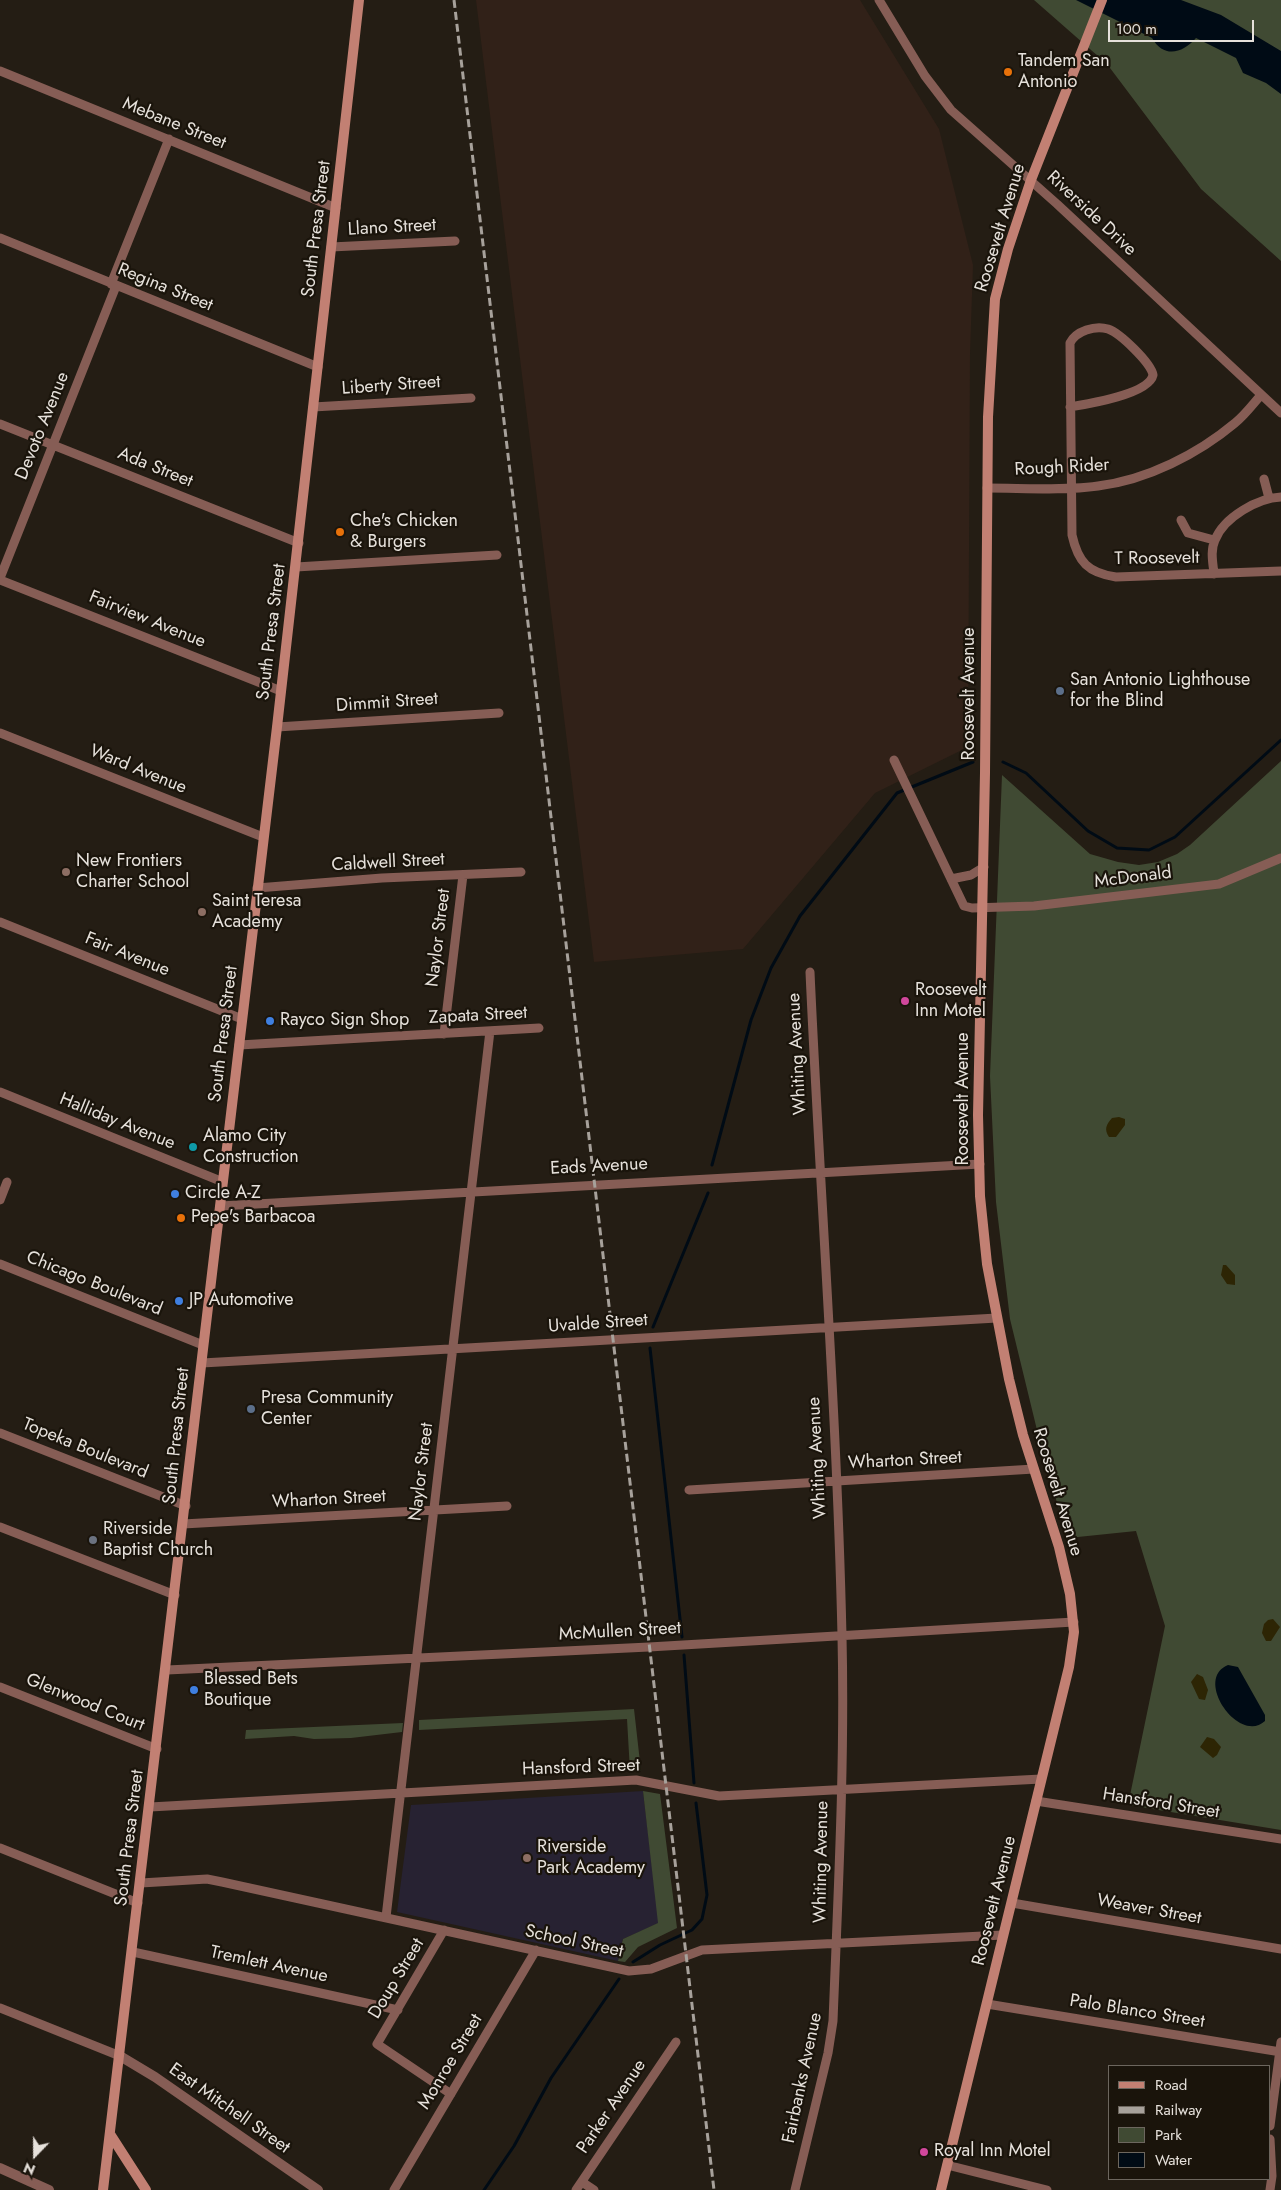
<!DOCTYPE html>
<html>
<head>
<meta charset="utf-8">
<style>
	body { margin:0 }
	#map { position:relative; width:1281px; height:2190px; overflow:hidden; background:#241d14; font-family:Jost,sans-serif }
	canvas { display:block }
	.legend { position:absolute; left:1108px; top:2065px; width:162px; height:115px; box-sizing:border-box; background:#1a140b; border:1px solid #6c665e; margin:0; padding:6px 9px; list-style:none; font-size:15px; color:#e6e1db }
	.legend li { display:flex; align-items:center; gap:10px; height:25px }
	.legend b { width:25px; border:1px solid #6c665e }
	.north { position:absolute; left:10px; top:2130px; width:50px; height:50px; -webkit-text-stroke:4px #1a140b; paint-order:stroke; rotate:202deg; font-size:14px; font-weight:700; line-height:20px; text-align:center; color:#e6e1db }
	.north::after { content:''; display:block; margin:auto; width:18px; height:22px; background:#e6e1db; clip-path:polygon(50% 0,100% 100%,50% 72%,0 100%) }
	.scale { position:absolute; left:1108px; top:20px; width:146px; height:22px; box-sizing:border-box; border:2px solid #e6e1db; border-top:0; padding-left:6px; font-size:15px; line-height:18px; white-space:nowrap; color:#e6e1db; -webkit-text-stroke:4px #1a140b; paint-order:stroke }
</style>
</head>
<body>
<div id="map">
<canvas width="1281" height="2190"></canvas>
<ul class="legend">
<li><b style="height:6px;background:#c28073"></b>Road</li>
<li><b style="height:6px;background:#a7a19b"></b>Railway</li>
<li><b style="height:14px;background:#404a33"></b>Park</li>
<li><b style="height:14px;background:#000b15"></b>Water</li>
</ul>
<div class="north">N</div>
<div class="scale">100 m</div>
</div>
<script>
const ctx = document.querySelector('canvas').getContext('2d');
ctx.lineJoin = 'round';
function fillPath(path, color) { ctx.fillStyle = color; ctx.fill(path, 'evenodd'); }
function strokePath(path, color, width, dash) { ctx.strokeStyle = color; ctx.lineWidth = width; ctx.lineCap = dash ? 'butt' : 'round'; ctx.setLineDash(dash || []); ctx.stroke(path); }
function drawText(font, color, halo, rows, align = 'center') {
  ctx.font = font + ' Jost,sans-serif'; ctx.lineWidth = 4.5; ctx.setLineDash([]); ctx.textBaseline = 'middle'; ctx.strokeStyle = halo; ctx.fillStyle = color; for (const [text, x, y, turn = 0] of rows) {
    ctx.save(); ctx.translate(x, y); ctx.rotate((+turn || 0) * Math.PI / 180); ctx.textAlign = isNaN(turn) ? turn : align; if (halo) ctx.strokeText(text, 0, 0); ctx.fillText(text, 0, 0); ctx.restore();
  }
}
const industrial = new Path2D(`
	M 476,0 L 860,0 L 939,129 L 973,265 L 970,354 L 968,747 L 875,793 L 743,949 L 594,962 Z`);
const education = new Path2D(`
	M 643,1791 L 659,1923 L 623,1939 L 618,1961 L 397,1912 L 411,1805 Z`);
const green = new Path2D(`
	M 1034,0 L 1281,0 L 1281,261 L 1201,189 L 1107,64 Z
	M 1281,761 L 1281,1830 L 1128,1805 L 1165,1626 L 1136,1531 L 1068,1538 L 1046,1467 L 1010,1319 L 996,1202 L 990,1076 L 1002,775 L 1090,854 L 1118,862 L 1139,865 L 1158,862 L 1177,854 L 1190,845 Z
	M 634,1709 L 641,1771 L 630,1771 L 627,1719 L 419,1730 L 419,1720 Z
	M 403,1723 L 402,1732 L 351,1738 L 314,1739 L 294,1736 L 245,1739 L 246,1730 Z
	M 643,1791 L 660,1794 L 677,1928 L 638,1947 L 625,1962 L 618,1961 L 623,1939 L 658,1923 Z`);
const sand = new Path2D(`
	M 1119,1117 L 1125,1119 L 1125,1125 L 1116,1137 L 1109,1137 C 1104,1129 1106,1125 1112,1118 Z
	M 1223,1265 L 1226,1265 L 1235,1275 L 1235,1285 L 1227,1284 L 1221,1275 Z
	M 1273,1619 L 1280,1627 L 1271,1641 L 1266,1641 L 1262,1633 L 1264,1624 L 1268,1620 Z
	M 1197,1674 L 1203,1677 L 1208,1690 L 1205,1700 L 1199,1699 L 1191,1682 Z
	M 1207,1737 L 1214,1739 L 1221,1747 L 1217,1755 L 1213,1758 L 1200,1747 Z`);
const water = new Path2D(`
	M 1076,0 L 1181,0 L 1221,15 L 1281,51 L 1281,94 L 1266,83 L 1243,73 L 1236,58 L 1196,38 C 1183,53 1164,59 1152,38 Z
	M 1228,1665 L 1238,1667 L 1265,1715 L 1265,1721 C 1239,1745 1193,1679 1228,1665 Z`);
const stream = new Path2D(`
	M 1003,762 L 1026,773 L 1088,831 L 1117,848 L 1149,850 L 1175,837 L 1281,740
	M 712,1165 L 751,1020 L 771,968 L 800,916 L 897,793 L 973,762
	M 653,1327 L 708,1193
	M 650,1348 L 682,1637
	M 684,1655 L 694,1783
	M 633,1962 L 660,1945 L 692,1930 L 702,1919 L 707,1895 L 696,1803
	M 484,2190 L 514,2146 L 551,2078 L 619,1979`);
const minor = new Path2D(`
	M 879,0 L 925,76 L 951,110 L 1057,204 L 1281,413
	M 0,71 L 336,208
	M 0,238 L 318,367
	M 331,247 L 455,241
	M 111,284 L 169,139
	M 313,407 L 471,398
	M 1070,407 C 1088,404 1149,394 1153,375 C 1151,363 1120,333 1108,329 C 1095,325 1076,331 1070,343 L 1072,535 C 1078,562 1088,573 1116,577 L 1281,571
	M 0,424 L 299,543
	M 1264,479 L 1269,498
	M 987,488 C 1023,488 1062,491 1098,486 C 1147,480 1198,454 1235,423 C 1245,415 1253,404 1261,395
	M 1181,520 L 1188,533 L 1214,540
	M 296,567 L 497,555
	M 1214,574 C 1213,563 1210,551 1215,540 C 1224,517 1258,498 1281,497
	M 0,578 L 116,286
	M 0,580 L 281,691
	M 277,727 L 499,713
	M 0,733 L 263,837
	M 894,760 L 964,906 L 972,908 L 1034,906 L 1219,884 L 1281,858
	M 951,879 L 971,875 L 984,867
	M 257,888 L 382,878 L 521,872
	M 0,922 L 242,1019
	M 444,1034 L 463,875
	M 239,1045 L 539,1028
	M 0,1092 L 223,1182
	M 0,1200 L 7,1182
	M 220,1206 L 980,1164
	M 0,1264 L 203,1345
	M 202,1363 L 997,1318
	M 0,1433 L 186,1506
	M 689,1490 L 1034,1469
	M 183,1524 L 507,1506
	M 0,1527 L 175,1595
	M 167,1670 L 649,1647 L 1074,1622
	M 0,1687 L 157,1749
	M 1036,1801 L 1281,1839
	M 150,1807 L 636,1780 L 719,1796 L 1041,1779
	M 0,1848 L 138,1903
	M 141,1883 L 207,1879 L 222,1882 L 629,1971 L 651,1969 L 702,1950 L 1003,1935
	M 1012,1903 L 1281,1949
	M 386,1917 L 490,1031
	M 444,1930 L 377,2044 L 451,2094
	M 133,1952 L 398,2010
	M 987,2004 L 1281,2052
	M 0,2008 L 120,2056
	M 1270,2126 L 1281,2042
	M 1270,2139 L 1272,2176 L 1270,2190
	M 947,2165 L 1047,2190
	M 582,2182 L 594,2190
	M 394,2190 L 536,1950
	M 576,2190 L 676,2042
	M 795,2190 L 828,2053 L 833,2021 C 838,1893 845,1764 842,1636 C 837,1415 820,1193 810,972`);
const tertiary = new Path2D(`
	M 120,2056 L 155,2077 L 318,2190
	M 0,2168 L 49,2190`);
const secondary = new Path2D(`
	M 110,2134 L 146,2190
	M 103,2190 L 277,727 L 359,0
	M 941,2190 L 1069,1667 L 1074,1632 L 1070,1594 L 1059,1547 L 1023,1435 L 1009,1379 L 987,1264 L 980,1196 L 978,1115 L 985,773 L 988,417 L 995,299 L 1008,249 L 1031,180 L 1102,0`);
const rail = new Path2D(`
	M 454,0 L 714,2190`);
const markers = [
	[1008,72,5,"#e8710a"],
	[340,532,5,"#e8710a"],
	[1060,691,5,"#5c6f8a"],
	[66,872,5,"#8d6e63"],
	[202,912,5,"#8d6e63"],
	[905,1001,5,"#d1479c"],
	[270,1021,5,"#3f7fe0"],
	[193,1147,5,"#0f9aa8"],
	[175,1194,5,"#3f7fe0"],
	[181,1218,5,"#e8710a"],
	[179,1301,5,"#3f7fe0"],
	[251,1409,5,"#5c6f8a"],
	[93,1540,5,"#6b7280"],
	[194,1690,5,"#3f7fe0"],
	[527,1858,5,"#8d6e63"],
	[924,2152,5,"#d1479c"]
];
const poiNames = [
	["Tandem San",1018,62],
	["Antonio",1018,83],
	["Che's Chicken",350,522],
	["& Burgers",350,543],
	["San Antonio Lighthouse",1070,681],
	["for the Blind",1070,702],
	["New Frontiers",76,862],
	["Charter School",76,883],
	["Saint Teresa",212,902],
	["Academy",212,923],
	["Roosevelt",915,991],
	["Inn Motel",915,1012],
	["Rayco Sign Shop",280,1021],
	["Alamo City",203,1137],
	["Construction",203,1158],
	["Circle A-Z",185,1194],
	["Pepe's Barbacoa",191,1218],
	["JP Automotive",189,1301],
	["Presa Community",261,1399],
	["Center",261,1420],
	["Riverside",103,1530],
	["Baptist Church",103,1551],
	["Blessed Bets",204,1680],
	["Boutique",204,1701],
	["Riverside",537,1848],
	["Park Academy",537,1869],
	["Royal Inn Motel",934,2152]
];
const streetNames = [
	["Mebane Street",174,124,22],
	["Riverside Drive",1091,214,43],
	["Llano Street",392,228,-3],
	["Roosevelt Avenue",1001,228,-73],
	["South Presa Street",317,229,-83],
	["Regina Street",165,288,22],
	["Liberty Street",391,386,-4],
	["Devoto Avenue",43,426,-68],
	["Ada Street",155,468,22],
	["Rough Rider",1062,468,-3],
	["T Roosevelt",1157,559,-1],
	["Fairview Avenue",147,620,22],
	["South Presa Street",272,632,-83],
	["Roosevelt Avenue",970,694,-90],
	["Dimmit Street",387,703,-4],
	["Ward Avenue",138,770,22],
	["Caldwell Street",388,863,-3],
	["McDonald",1133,878,-7],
	["Naylor Street",439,938,-83],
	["Fair Avenue",127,955,22],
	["Zapata Street",478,1016,-3],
	["South Presa Street",224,1034,-83],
	["Whiting Avenue",798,1054,-93],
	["Roosevelt Avenue",964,1099,-90],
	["Halliday Avenue",117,1122,22],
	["Eads Avenue",599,1167,-3],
	["Chicago Boulevard",94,1284,22],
	["Uvalde Street",598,1324,-4],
	["South Presa Street",177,1436,-84],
	["Topeka Boulevard",85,1449,22],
	["Whiting Avenue",818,1458,-93],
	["Wharton Street",905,1461,-3],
	["Naylor Street",422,1472,-83],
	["Roosevelt Avenue",1057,1492,73],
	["Wharton Street",329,1500,-3],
	["McMullen Street",620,1632,-3],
	["Glenwood Court",85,1703,22],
	["Hansford Street",581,1768,-2],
	["Hansford Street",1161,1804,9],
	["South Presa Street",130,1838,-83],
	["Whiting Avenue",822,1862,-89],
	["Roosevelt Avenue",995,1901,-76],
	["Weaver Street",1149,1910,10],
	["School Street",574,1942,12],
	["Tremlett Avenue",269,1965,12],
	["Doup Street",397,1979,-59],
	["Palo Blanco Street",1137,2012,9],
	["Monroe Street",451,2062,-59],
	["Fairbanks Avenue",803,2078,-78],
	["Parker Avenue",612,2107,-56],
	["East Mitchell Street",229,2109,35]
];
fillPath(industrial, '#312118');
fillPath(education, '#272232');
fillPath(green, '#404a33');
fillPath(sand, '#2d2504');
fillPath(water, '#000b15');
strokePath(stream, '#000b15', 3);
strokePath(minor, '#865d55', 9);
strokePath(tertiary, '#865d55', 10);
strokePath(secondary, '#c28073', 10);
strokePath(rail, '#a7a19b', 3, [8, 4]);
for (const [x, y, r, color] of markers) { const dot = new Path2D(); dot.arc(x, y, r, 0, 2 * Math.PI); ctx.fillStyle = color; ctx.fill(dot); strokePath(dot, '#1a140b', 2); }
drawText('18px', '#e6e1db', '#1a140b', poiNames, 'left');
drawText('18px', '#e6e1db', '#1a140b', streetNames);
</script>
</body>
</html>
